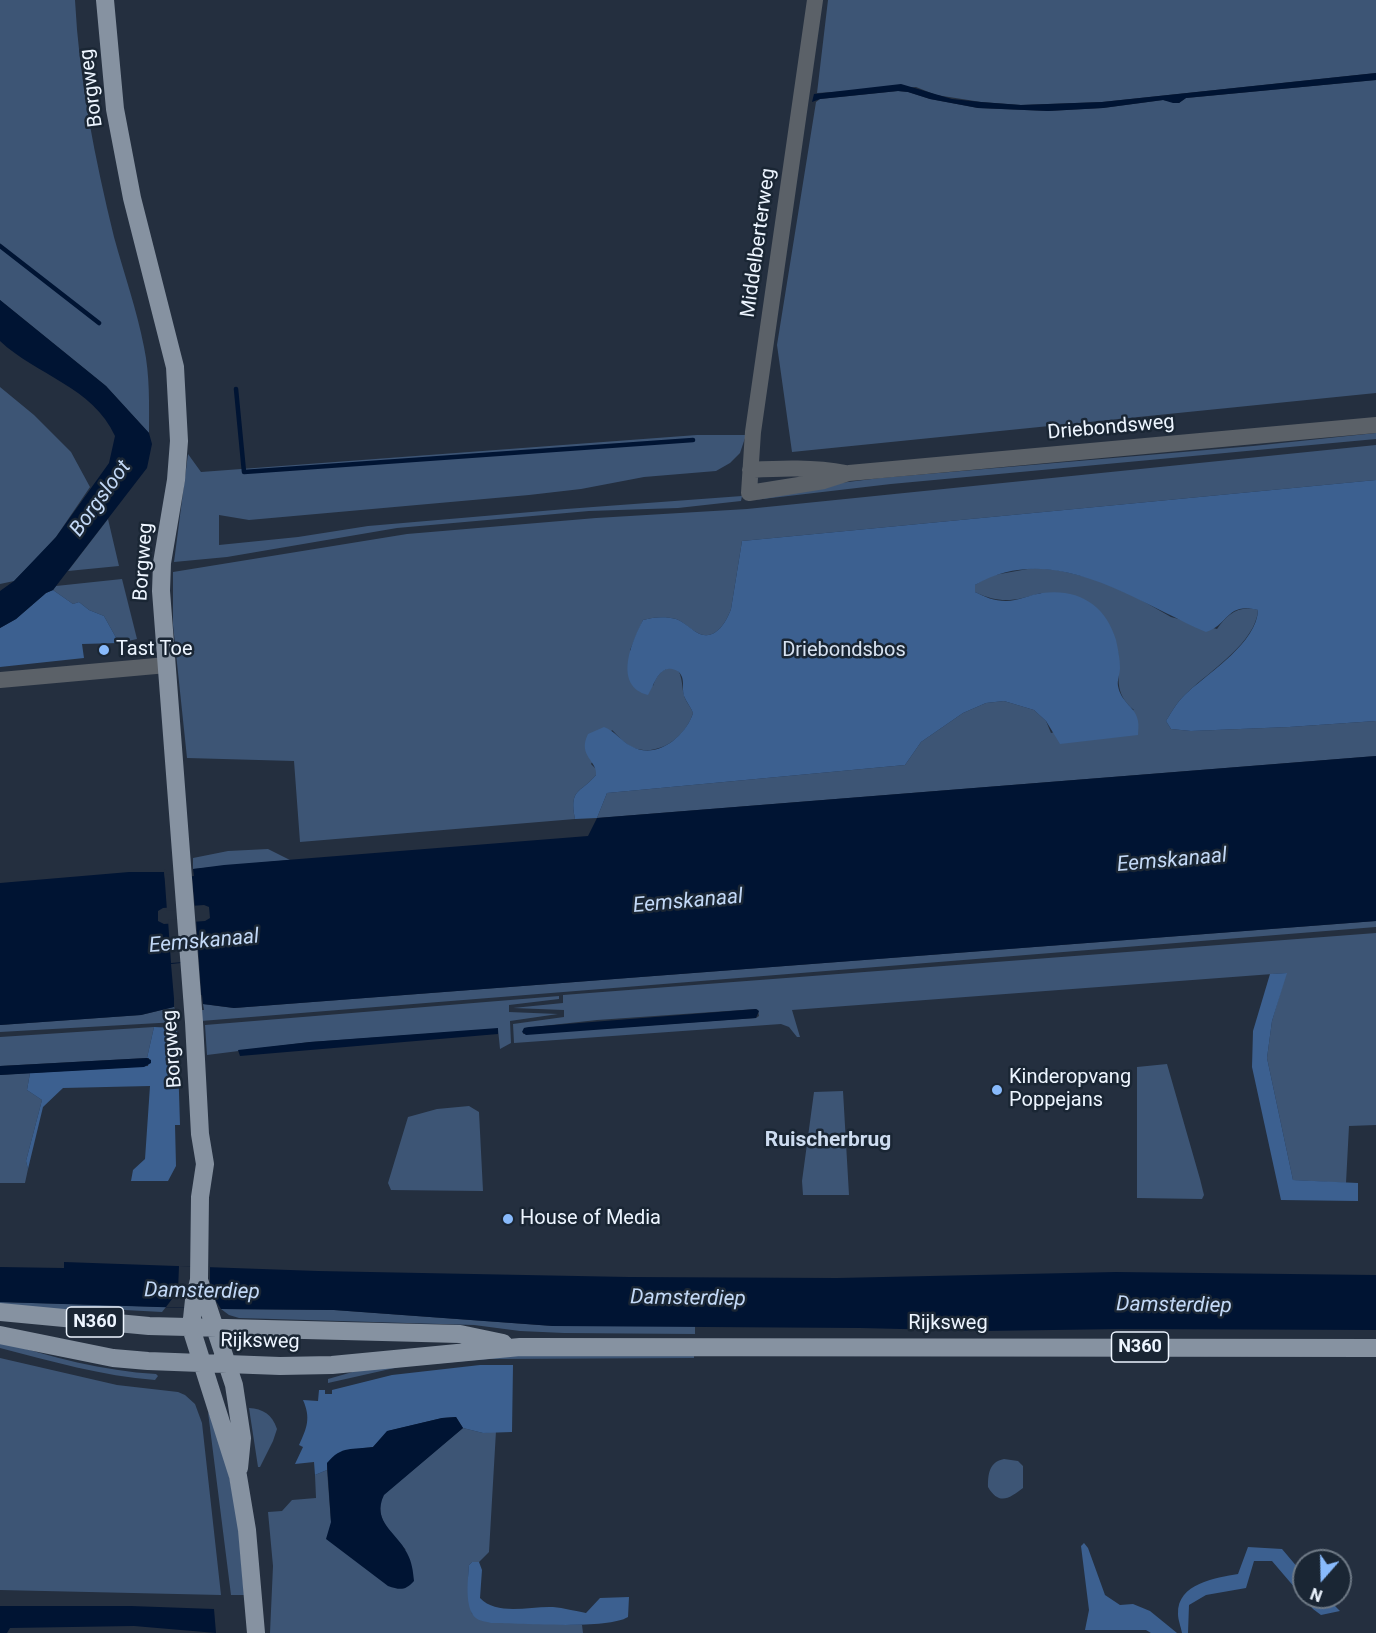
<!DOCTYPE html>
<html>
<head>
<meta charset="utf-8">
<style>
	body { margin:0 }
	#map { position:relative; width:1376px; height:1633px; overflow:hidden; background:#242f3f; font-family:Roboto,sans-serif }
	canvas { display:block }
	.north { position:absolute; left:1292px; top:1549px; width:60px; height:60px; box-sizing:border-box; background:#1a2634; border:2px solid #6e7985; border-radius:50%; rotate:200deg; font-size:16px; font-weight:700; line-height:24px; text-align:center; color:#edf5ff }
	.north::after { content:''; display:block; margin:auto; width:21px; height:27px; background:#88bafc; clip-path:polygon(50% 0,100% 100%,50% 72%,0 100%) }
</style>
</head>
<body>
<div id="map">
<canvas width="1376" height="1633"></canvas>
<div class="north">N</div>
</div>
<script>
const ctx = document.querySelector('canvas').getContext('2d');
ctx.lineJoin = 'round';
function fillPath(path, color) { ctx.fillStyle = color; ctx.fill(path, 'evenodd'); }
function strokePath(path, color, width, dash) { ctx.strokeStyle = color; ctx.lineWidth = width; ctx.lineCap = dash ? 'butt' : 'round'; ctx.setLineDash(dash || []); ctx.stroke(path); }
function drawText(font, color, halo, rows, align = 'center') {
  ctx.font = font + ' Roboto,sans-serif'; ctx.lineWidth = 5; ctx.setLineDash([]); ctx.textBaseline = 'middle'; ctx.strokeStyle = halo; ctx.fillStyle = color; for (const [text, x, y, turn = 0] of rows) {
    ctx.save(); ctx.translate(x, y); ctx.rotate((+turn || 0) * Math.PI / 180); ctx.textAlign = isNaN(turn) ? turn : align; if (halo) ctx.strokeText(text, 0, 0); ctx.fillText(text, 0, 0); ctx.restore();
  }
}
const green = new Path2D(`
	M 0,0 L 75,0 C 79,80 95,159 114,237 C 124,274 137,310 144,347 C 150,376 149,404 149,433 L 106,386 L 0,300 Z
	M 828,0 L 1376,0 L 1376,73 L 1102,102 L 1021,105 L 981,102 L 936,95 L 916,87 L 817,93 Z
	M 1376,80 L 1376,393 L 792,452 L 777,345 L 816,102 L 820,99 L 898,91 L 908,92 L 930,99 L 978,108 L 1048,111 L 1103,108 L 1163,100 L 1179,103 L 1186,98 Z
	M 0,387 L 34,415 L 71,452 L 90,487 L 56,537 L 39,556 L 14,581 L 0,584 Z
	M 1376,433 L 1376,439 L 891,484 L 754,500 L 840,483 L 880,478 L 1253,446 Z
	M 697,435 L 746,435 L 740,453 L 730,463 L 716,471 L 644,477 L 581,489 L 529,495 L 249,520 L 219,515 L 219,545 L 298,537 L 368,526 L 566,509 L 742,496 L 741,501 L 678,508 L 589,511 L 397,528 L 227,557 L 174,562 L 188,454 L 201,472 Z
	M 1376,445 L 1376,480 L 742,541 L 731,609 C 726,623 714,643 696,632 C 689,628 684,622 676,619 C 665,616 653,617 643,620 L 630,650 L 653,686 C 655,680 658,674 664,670 C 684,660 681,686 684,695 C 685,701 691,707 693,713 C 686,736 660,757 634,748 C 626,745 618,736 612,730 L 591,764 L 597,770 L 596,775 C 580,794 569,788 575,819 L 300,842 L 294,761 L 187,758 L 173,625 L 173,572 L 407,534 L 596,518 L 747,509 Z
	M 108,519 L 119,566 L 68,571 Z
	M 1033,568 L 1057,570 L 1095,579 L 1134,596 L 1171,617 L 1217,629 C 1228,614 1238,605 1258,610 C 1256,642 1210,671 1189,691 C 1179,699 1172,711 1166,721 L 1171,729 L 1191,731 L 1289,727 L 1376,721 L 1376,756 L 597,818 L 607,793 L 905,765 L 921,742 L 963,713 L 986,703 L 1004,701 L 1034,710 L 1046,721 L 1051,733 L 1134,710 C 1112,692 1121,677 1118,652 L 1041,593 C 1015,601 1000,604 975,592 L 975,585 L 989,576 Z
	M 122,579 L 137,639 L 119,643 L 104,616 L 89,610 L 79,602 L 73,604 L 53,590 L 56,586 Z
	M 268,849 L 290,860 L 193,869 L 193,858 L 228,851 Z
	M 1376,921 L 1376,927 L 201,1021 L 201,1010 L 204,1010 L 203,1004 L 234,1008 Z
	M 1376,933 L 1376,1125 L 1349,1126 L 1346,1183 L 1293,1180 L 1267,1058 L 1272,1021 L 1286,973 L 792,1010 L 800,1037 L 797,1037 L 789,1027 L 781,1024 L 514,1043 L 513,1024 L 564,1017 L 564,1010 L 513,1008 L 563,1003 L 563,995 ZM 756,1009 L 758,1010 L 759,1016 L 756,1018 L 523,1034 L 524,1028 L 597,1020 Z
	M 559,996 L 559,999 L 509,1005 L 509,1012 L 558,1014 L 510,1021 L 511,1043 L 500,1049 L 498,1029 L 310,1042 L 207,1055 L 205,1025 Z
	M 174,1007 L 177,1011 L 177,1022 L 0,1032 L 0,1025 L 141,1015 Z
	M 154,1027 L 147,1058 L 0,1066 L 0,1037 Z
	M 1167,1064 L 1200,1179 L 1204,1195 L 1202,1199 L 1137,1198 L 1137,1067 Z
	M 30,1073 L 27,1090 L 42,1100 L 26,1161 L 28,1169 L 25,1183 L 0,1183 L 0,1075 Z
	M 843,1091 L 849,1195 L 803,1195 L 802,1181 L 814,1092 Z
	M 469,1106 L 479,1112 L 483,1191 L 391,1190 L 388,1183 L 408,1117 L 437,1109 Z
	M 0,1302 L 166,1307 L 162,1312 L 106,1309 L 80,1311 L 79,1307 L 68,1307 L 68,1314 L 0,1308 Z
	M 221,1309 L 334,1310 L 553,1326 L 695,1326 L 695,1334 L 564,1333 L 520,1331 L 474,1325 L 239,1318 L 229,1315 Z
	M 0,1341 C 51,1357 103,1371 156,1374 L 158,1376 L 155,1380 C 102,1376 51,1361 0,1348 Z
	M 510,1355 L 694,1355 L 694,1358 L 488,1359 L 399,1367 L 328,1383 L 328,1379 L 363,1369 Z
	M 0,1358 L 117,1385 L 178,1392 L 185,1395 L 195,1404 L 202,1423 L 221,1595 L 0,1590 Z
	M 249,1408 C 263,1409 272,1414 277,1429 L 273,1441 L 260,1467 L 258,1467 Z
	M 208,1412 L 222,1441 L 238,1520 L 244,1595 L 231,1595 Z
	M 463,1428 L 483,1433 L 496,1431 L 489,1552 L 479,1562 L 472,1562 L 469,1565 L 468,1580 L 472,1614 L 539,1623 L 582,1625 L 583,1633 L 270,1633 L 273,1566 L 268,1512 L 282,1511 L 292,1500 L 316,1498 L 315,1475 L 327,1470 L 331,1522 L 406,1550 C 392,1534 373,1518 383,1495 Z
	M 1004,1459 L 1018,1461 L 1023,1466 L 1023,1488 C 1010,1498 999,1506 988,1487 C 988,1474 989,1462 1004,1459 Z`);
const forest = new Path2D(`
	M 1376,480 L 1376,721 L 1289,727 L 1191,731 L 1171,729 L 1166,721 C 1172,711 1179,699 1189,691 C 1210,672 1257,642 1258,610 C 1226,602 1229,625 1206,632 C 1136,602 1053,539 975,585 L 975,592 C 985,597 994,601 1006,601 C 1018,601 1029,595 1042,593 C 1078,588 1106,605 1116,640 C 1118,649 1120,659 1120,668 C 1120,674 1117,680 1118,686 C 1121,703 1136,707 1138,721 C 1139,726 1138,731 1138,735 L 1060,744 L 1046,721 L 1034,710 L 1004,701 L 986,703 L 963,713 L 921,742 L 905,765 L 607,793 L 597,818 L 575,819 C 569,788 580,794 596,775 C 598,761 577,756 588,734 L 604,727 C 615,731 621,741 631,746 C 656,761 686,736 693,713 C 691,707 686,702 684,696 C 682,691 684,683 682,677 C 680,672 677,670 672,669 C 658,667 654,686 648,695 C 613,686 631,643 643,620 C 653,617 665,616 676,619 C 684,622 690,628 696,632 C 714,643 726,623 731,609 L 742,541 Z
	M 53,590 L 73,604 L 79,602 L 89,610 L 104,616 L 119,643 L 82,644 L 84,658 L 0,667 L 0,628 L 16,619 L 46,593 Z
	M 1287,973 L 1272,1021 L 1267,1058 L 1293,1180 L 1358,1183 L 1358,1201 L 1281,1200 L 1252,1067 L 1253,1031 L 1270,974 Z
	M 154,1027 L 177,1028 L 180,1125 L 175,1125 L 176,1166 L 168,1181 L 131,1181 L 133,1170 L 145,1159 L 150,1086 L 63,1088 L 43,1107 L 28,1169 L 26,1161 L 42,1100 L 27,1090 L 30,1073 L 148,1066 L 149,1058 L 147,1058 Z
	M 480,1365 L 513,1365 L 512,1432 L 483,1433 L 463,1428 L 456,1417 L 442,1418 L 388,1431 L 373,1447 L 364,1448 L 327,1463 L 327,1470 L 315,1475 L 314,1462 L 295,1464 L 303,1447 L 299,1445 C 307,1428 311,1418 303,1400 L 318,1401 L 319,1390 L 325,1390 L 325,1394 L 332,1394 L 332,1390 L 392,1375 Z
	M 1084,1543 L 1088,1548 L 1105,1595 L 1120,1605 L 1133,1604 L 1150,1611 L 1177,1633 L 1151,1633 L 1146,1630 L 1085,1630 L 1089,1610 L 1081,1546 Z
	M 1248,1547 L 1282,1549 L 1304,1575 L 1304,1597 L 1326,1597 L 1340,1611 L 1321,1615 L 1313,1609 L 1272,1561 L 1254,1561 L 1246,1588 L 1206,1595 L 1189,1605 L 1188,1633 L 1182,1633 C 1181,1627 1178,1620 1178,1614 C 1177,1583 1216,1578 1238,1574 Z
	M 472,1562 L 479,1562 L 482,1570 L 480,1598 C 497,1616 530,1606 553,1607 C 564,1608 575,1611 586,1613 L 600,1598 L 629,1597 L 628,1617 C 607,1630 520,1623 491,1623 C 484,1621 477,1621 473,1615 C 465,1603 468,1579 469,1565 Z`);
const water = new Path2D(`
	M 1376,73 L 1376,80 L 1186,98 L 1179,103 L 1173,103 L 1163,100 L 1103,108 L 1048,111 L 978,108 L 930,99 L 908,92 L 898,91 L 820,99 L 812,102 L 814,94 L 901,84 L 952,99 L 981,102 L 1021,105 L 1102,102 Z
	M 0,300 L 106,386 L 149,433 L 152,444 L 147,468 L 53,590 L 46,593 L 16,619 L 0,628 L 0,591 L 14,581 L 56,537 L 109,463 L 115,436 C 93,387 36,375 0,341 Z
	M 1376,756 L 1376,921 L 234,1008 L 203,1004 L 202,995 L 174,998 L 174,1007 L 141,1015 L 0,1025 L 0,883 L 129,872 L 164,872 L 165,879 L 194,876 L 193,869 L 224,865 L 588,836 L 597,818 ZM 204,905 L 209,907 L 210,918 L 205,921 L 164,924 L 158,921 L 158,911 L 163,908 Z
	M 756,1009 L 759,1011 L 756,1018 L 526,1035 L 522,1032 L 524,1028 L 529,1027 Z
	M 498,1028 L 498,1034 L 240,1056 L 238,1050 L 310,1042 Z
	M 147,1058 L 151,1060 L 151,1063 L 144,1067 L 0,1075 L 0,1066 Z
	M 64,1262 L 318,1271 L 629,1277 L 837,1278 L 1116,1272 L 1376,1275 L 1376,1330 L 1122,1329 L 983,1331 L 860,1328 L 553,1326 L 334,1310 L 221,1309 L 0,1302 L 0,1267 L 64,1268 Z
	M 456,1417 L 463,1428 L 384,1495 C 371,1522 397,1532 407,1553 C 412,1562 413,1571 414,1581 C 405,1591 400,1590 388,1586 L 326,1539 L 331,1522 L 327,1463 C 342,1445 352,1450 373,1447 L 387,1431 L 442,1418 Z
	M 0,1606 L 131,1606 L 214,1609 L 216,1633 L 134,1626 L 10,1628 L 7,1633 L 0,1633 Z`);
const pier = new Path2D(`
	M 191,867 L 195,908 L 167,911 L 164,869 L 166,870 L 167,875 L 191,874 Z
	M 196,918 L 199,961 L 171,963 L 168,920 Z
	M 199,961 L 202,1006 L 200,998 L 177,1000 L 177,1007 L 175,1010 L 171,964 Z
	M 179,1266 L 210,1267 L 210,1291 L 221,1309 L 166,1307 L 178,1291 Z`);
const stream = new Path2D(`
	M 0,246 L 99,323
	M 236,389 L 244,472 L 693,440`);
const minor = new Path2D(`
	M 815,0 L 753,432 L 749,493 L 824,481 L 849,473 L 1376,425
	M 750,470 C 782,468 813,467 846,473
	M 0,680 L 167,665`);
const major = new Path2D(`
	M 105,0 L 115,109 L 132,198 L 175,367 L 179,441 L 176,480 L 162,563 L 161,591 L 194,1022 L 200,1134 L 205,1164 L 200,1197 L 199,1280 L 194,1300 L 191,1328 L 238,1476 L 247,1530 L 256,1633
	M 199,1280 L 234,1385 L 242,1438 L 239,1468
	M 0,1312 L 149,1326 L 460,1334 L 503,1343
	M 0,1335 L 113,1358 L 148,1361 L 280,1366 L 332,1365 L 520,1347 L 1376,1348`);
const markers = [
	[104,650,6,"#88bafc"],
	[997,1090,6,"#88bafc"],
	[508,1219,6,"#88bafc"]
];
const shields = [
	[95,1322,57],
	[1140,1347,57]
];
const shieldNames = [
	["N360",95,1322],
	["N360",1140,1347]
];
const streetNames = [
	["Borgweg",92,88,-97],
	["Middelberterweg",759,243,-82],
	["Driebondsweg",1111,428,-5],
	["Borgweg",144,562,-86],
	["Borgweg",173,1049,-94],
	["Rijksweg",948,1324],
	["Rijksweg",260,1342,1]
];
const poiNames = [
	["Tast Toe",116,650],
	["Kinderopvang",1009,1078],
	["Poppejans",1009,1101],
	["House of Media",520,1219]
];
const parkNames = [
	["Driebondsbos",844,651]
];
const waterNames = [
	["Borgsloot",101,499,-54],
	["Eemskanaal",1172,861,-5],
	["Eemskanaal",688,902,-5],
	["Eemskanaal",204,942,-5],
	["Damsterdiep",202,1292,1],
	["Damsterdiep",688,1299,1],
	["Damsterdiep",1174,1306,1]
];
const neighbourhoodNames = [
	["Ruischerbrug",828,1141]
];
fillPath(green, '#3d5575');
fillPath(forest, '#3c6090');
fillPath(water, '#001433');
fillPath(pier, '#242f3f');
strokePath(stream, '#001433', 4.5);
strokePath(minor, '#5b6168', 16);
strokePath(major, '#8692a1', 18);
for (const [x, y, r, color] of markers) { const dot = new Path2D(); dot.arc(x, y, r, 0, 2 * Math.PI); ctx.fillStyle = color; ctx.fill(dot); strokePath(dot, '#1a2634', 2); }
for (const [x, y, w] of shields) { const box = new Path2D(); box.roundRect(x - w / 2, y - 15, w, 30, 4.5); ctx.fillStyle = '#1a2634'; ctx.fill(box); strokePath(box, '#edf5ff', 1.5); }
drawText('bold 18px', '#edf5ff', null, shieldNames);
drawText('20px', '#edf5ff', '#1a2634', streetNames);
drawText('20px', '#edf5ff', '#1a2634', poiNames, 'left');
drawText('20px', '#d7e2f1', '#1a2634', parkNames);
drawText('italic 21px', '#c3d9f7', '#1a2634', waterNames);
drawText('bold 21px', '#cddcf0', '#1a2634', neighbourhoodNames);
</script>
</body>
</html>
